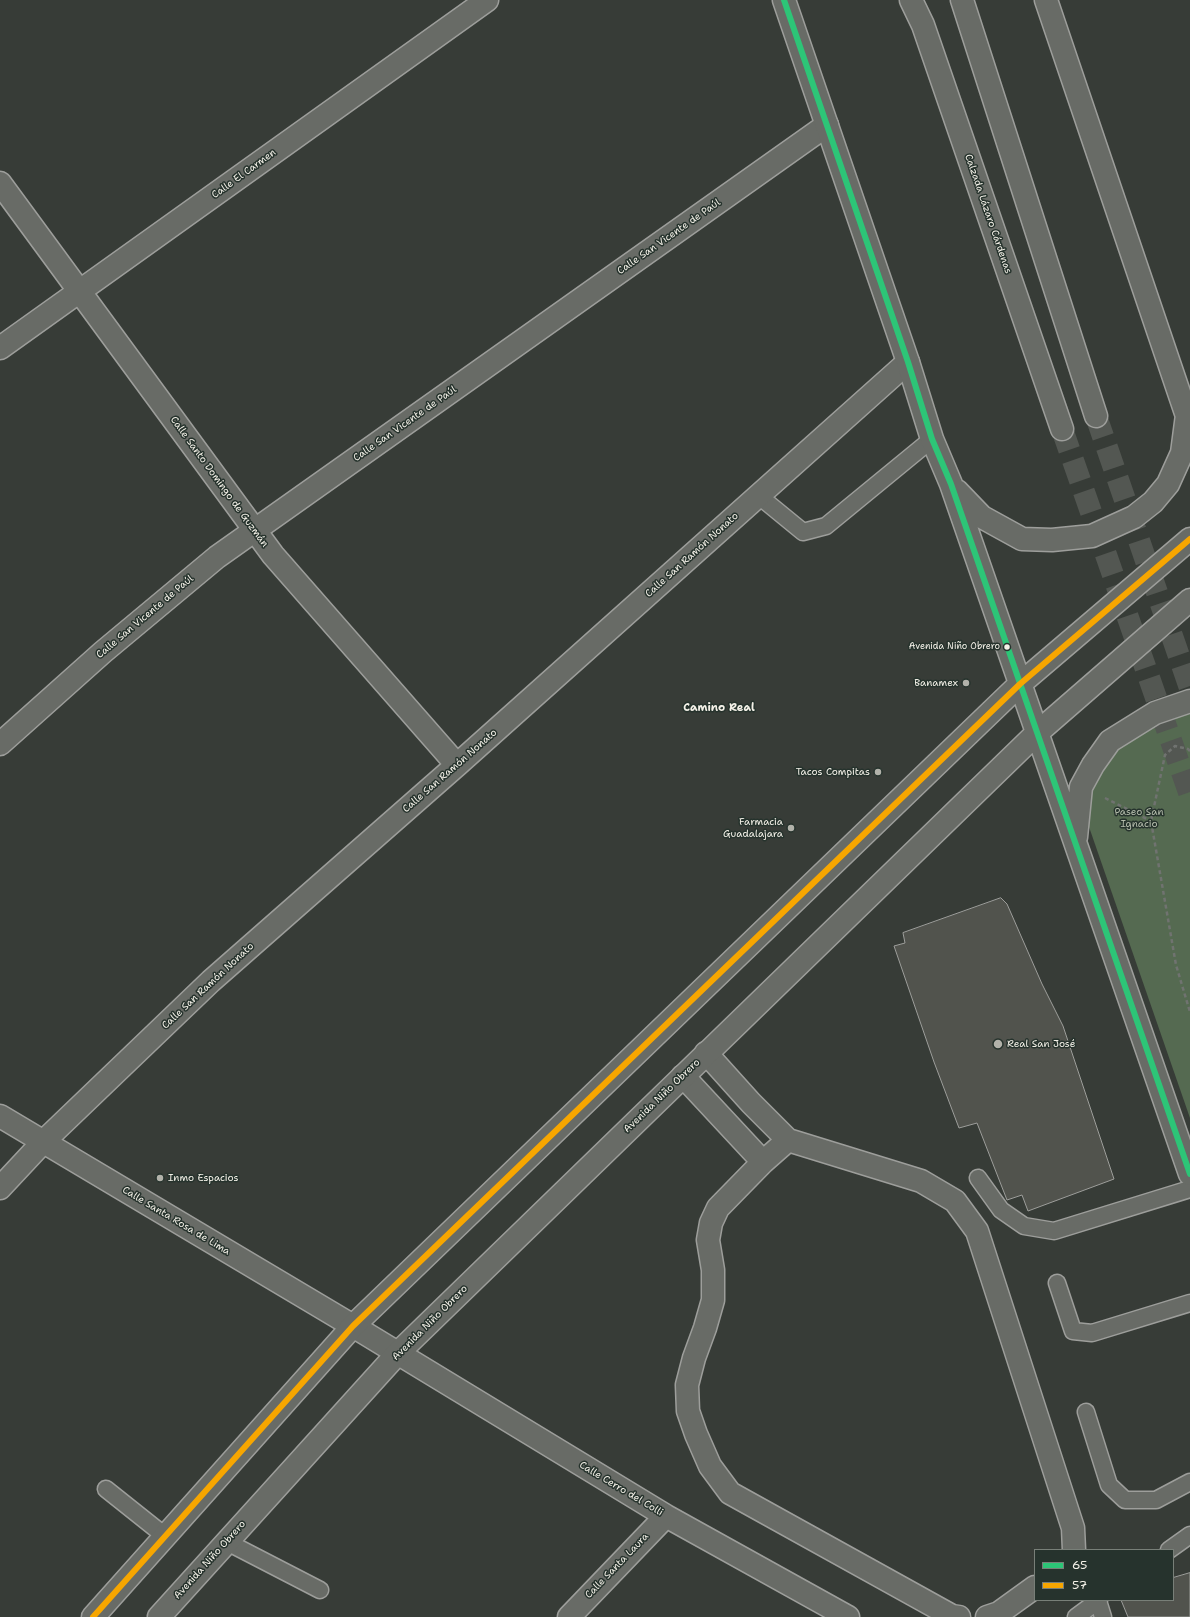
<!DOCTYPE html>
<html>
<head>
<meta charset="utf-8">
<style>
	body { margin:0 }
	#map { position:relative; width:1190px; height:1617px; overflow:hidden; background:#373c37; font-family:"Shantell Sans",sans-serif }
	canvas { display:block }
	.legend { position:absolute; left:1034px; top:1549px; width:140px; height:52px; box-sizing:border-box; background:#26332d; border:1px solid #787f78; margin:0; padding:5px 7px; list-style:none; font-size:12px; color:#f4f1e8 }
	.legend li { display:flex; align-items:center; gap:8px; height:20px }
	.legend b { width:20px; border:1px solid #787f78 }
</style>
</head>
<body>
<div id="map">
<canvas width="1190" height="1617"></canvas>
<ul class="legend">
<li><b style="height:5px;background:#2dc577"></b>65</li>
<li><b style="height:5px;background:#f7a600"></b>57</li>
</ul>
</div>
<script>
const ctx = document.querySelector('canvas').getContext('2d');
ctx.lineJoin = 'round';
function fillPath(path, color) { ctx.fillStyle = color; ctx.fill(path, 'evenodd'); }
function strokePath(path, color, width, dash) { ctx.strokeStyle = color; ctx.lineWidth = width; ctx.lineCap = dash ? 'butt' : 'round'; ctx.setLineDash(dash || []); ctx.stroke(path); }
function drawText(font, color, halo, rows, align = 'center') {
  ctx.font = font + ' "Shantell Sans",sans-serif'; ctx.lineWidth = 3; ctx.setLineDash([]); ctx.textBaseline = 'middle'; ctx.strokeStyle = halo; ctx.fillStyle = color; for (const [text, x, y, turn = 0] of rows) {
    ctx.save(); ctx.translate(x, y); ctx.rotate((+turn || 0) * Math.PI / 180); ctx.textAlign = isNaN(turn) ? turn : align; if (halo) ctx.strokeText(text, 0, 0); ctx.fillText(text, 0, 0); ctx.restore();
  }
}
const green = new Path2D(`
	M 1190,709 L 1190,1118 L 1088,824 L 1092,782 L 1117,744 L 1153,721 Z`);
const building = new Path2D(`
	M 1001,898 L 1007,904 L 1042,984 L 1063,1026 L 1114,1179 L 1028,1211 L 1022,1195 L 1007,1200 L 977,1123 L 959,1128 L 934,1062 L 894,946 L 905,943 L 903,933 Z
	M 1190,1573 L 1190,1617 L 1128,1617 L 1121,1600 L 1173,1600 L 1173,1578 Z`);
const highwayTunnel = new Path2D(`
	M 1096,416 L 1190,688
	M 1062,429 L 1190,795`);
const path = new Path2D(`
	M 1190,751 L 1188,749 L 1175,746 L 1165,755 L 1151,821 L 1176,965 L 1190,1012
	M 1105,798 L 1151,821`);
const lane = new Path2D(`
	M 759,496 L 803,532 L 826,526 L 932,439
	M 978,1178 L 1001,1210 L 1024,1226 L 1054,1231 L 1190,1189
	M 1057,1283 L 1073,1331 L 1092,1333 L 1190,1303
	M 1086,1412 L 1109,1485 L 1125,1500 L 1156,1500 L 1190,1482
	M 106,1489 L 165,1536
	M 227,1542 L 320,1590
	M 1169,1550 L 1190,1535
	M 1098,1601 L 1103,1617
	M 1076,1617 L 1099,1600`);
const street = new Path2D(`
	M 0,183 L 273,555 L 457,765
	M 0,348 L 487,0
	M 0,744 L 103,652 L 217,557 L 827,125
	M 706,1053 L 751,1103 L 788,1140 L 921,1181 L 955,1201 L 977,1231 L 1073,1528 L 1074,1550
	M 683,1076 L 763,1162
	M 0,1116 L 353,1326 L 666,1516 L 848,1617
	M 788,1140 L 763,1162 L 718,1208 L 711,1223 L 708,1240 L 713,1270 L 713,1300 L 705,1328 L 694,1358 L 687,1385 L 688,1411 L 696,1434 L 710,1466 L 730,1493 L 952,1616 L 959,1617
	M 0,1188 L 43,1142 L 211,981 L 457,765 L 908,362
	M 569,1617 L 666,1516
	M 987,1617 L 999,1613 L 1035,1587`);
const secondary = new Path2D(`
	M 784,0 L 908,362 L 932,439 L 951,484 L 1190,1174
	M 1046,0 L 1190,425
	M 957,491 L 982,517 L 1022,539 L 1052,540 L 1092,536 L 1134,517 L 1153,502 L 1168,484 L 1182,453 L 1187,415
	M 1076,837 L 1081,787 L 1093,765 L 1110,741 L 1155,713 L 1190,701
	M 93,1617 L 353,1326 L 1020,684 L 1190,539
	M 159,1617 L 398,1353 L 1037,733 L 1190,600`);
const highway = new Path2D(`
	M 911,0 L 923,25 L 1062,429
	M 962,0 L 1096,416`);
const bus1 = new Path2D(`
	M 784,0 L 908,362 L 932,439 L 951,484 L 1190,1174`);
const bus2 = new Path2D(`
	M 93,1617 L 353,1326 L 1020,684 L 1190,539`);
const markers = [
	[1007,647,3.5,"#f4f1e8"],
	[966,683,4,"#b2b2aa"],
	[878,772,4,"#b2b2aa"],
	[791,828,4,"#b2b2aa"],
	[998,1044,5,"#b2b2aa"],
	[160,1178,4,"#b2b2aa"]
];
const busNames = [
	["Avenida Niño Obrero",1000,647]
];
const streetNames = [
	["Calle El Carmen",244,174,-36],
	["Calzada Lázaro Cárdenas",988,214,71],
	["Calle San Vicente de Paúl",669,237,-35],
	["Calle San Vicente de Paúl",405,424,-35],
	["Calle Santo Domingo de Guzmán",219,482,54],
	["Calle San Ramón Nonato",692,555,-42],
	["Calle San Vicente de Paúl",145,617,-40],
	["Calle San Ramón Nonato",450,771,-41],
	["Calle San Ramón Nonato",208,986,-43],
	["Avenida Niño Obrero",662,1096,-44],
	["Calle Santa Rosa de Lima",176,1221,31],
	["Avenida Niño Obrero",430,1323,-45],
	["Calle Cerro del Colli",621,1489,31],
	["Avenida Niño Obrero",210,1560,-48],
	["Calle Santa Laura",617,1566,-46]
];
const poiNames = [
	["Banamex",958,683],
	["Tacos Compitas",870,772],
	["Farmacia",783,822],
	["Guadalajara",783,834],
	["Real San José",1007,1044,"left"],
	["Inmo Espacios",168,1178,"left"]
];
const parkNames = [
	["Paseo San",1139,812],
	["Ignacio",1139,824]
];
const neighbourhoodNames = [
	["Camino Real",719,708]
];
fillPath(green, '#556a51');
fillPath(building, '#51534d');
strokePath(building, '#9d9e9b', 1);
strokePath(highwayTunnel, '#535752', 22, [22, 11]);
strokePath(lane, '#9d9e9b', 19);
strokePath(street, '#9d9e9b', 25);
strokePath(secondary, '#9d9e9b', 25);
strokePath(highway, '#9d9e9b', 25);
strokePath(path, '#707370', 2.5, [4, 3]);
strokePath(lane, '#686b66', 16);
strokePath(street, '#686b66', 22);
strokePath(secondary, '#686b66', 22);
strokePath(highway, '#686b66', 22);
strokePath(bus1, '#2dc577', 6);
strokePath(bus2, '#f7a600', 6);
for (const [x, y, r, color] of markers) { const dot = new Path2D(); dot.arc(x, y, r, 0, 2 * Math.PI); ctx.fillStyle = color; ctx.fill(dot); strokePath(dot, '#26332d', 1.5); }
drawText('9px', '#f4f1e8', '#26332d', busNames, 'right');
drawText('10px', '#f4f1e8', '#26332d', streetNames);
drawText('10px', '#f4f1e8', '#26332d', poiNames, 'right');
drawText('10px', '#b6bead', '#26332d', parkNames);
drawText('bold 11px', '#f4f1e8', '#26332d', neighbourhoodNames);
</script>
</body>
</html>
